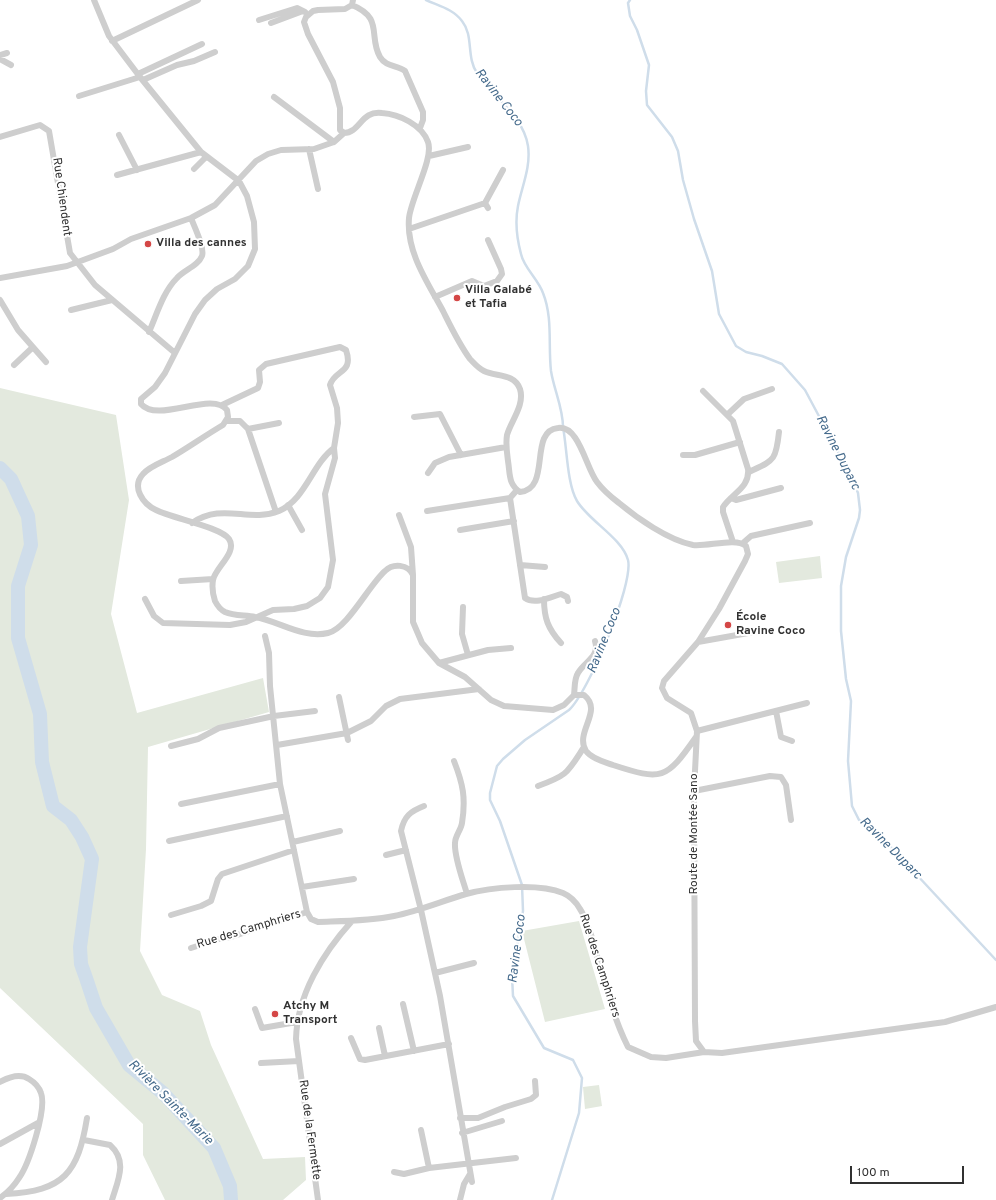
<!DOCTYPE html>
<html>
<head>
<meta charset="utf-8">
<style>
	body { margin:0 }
	#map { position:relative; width:996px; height:1200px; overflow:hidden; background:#fff; font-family:Overpass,sans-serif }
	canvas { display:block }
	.scale { position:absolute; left:850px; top:1166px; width:114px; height:18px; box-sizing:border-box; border:2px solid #313131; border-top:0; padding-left:5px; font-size:12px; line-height:14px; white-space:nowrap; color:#313131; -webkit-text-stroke:3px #fff; paint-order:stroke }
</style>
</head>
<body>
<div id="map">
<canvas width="996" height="1200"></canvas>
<div class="scale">100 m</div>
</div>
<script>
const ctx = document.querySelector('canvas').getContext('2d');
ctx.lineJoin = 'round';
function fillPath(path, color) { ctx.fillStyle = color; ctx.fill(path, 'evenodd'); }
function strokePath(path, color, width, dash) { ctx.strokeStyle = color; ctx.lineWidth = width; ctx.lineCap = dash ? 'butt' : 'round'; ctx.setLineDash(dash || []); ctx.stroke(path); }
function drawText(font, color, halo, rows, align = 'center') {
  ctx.font = font + ' Overpass,sans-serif'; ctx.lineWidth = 4; ctx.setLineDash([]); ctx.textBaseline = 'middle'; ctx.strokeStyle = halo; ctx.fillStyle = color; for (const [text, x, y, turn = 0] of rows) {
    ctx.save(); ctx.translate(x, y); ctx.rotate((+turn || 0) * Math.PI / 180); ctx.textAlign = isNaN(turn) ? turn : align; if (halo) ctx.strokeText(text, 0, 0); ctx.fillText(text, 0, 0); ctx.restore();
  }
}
const green = new Path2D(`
	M 0,388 L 116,415 L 129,500 L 111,614 L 137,713 L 263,678 L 269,712 L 148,747 L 146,849 L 140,951 L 162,995 L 200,1011 L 211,1045 L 263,1159 L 305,1157 L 306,1180 L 283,1200 L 165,1200 L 143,1155 L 143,1124 L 0,988 Z
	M 820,556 L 822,578 L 779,583 L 776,562 Z
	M 579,921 L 605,1009 L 545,1022 L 522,931 Z
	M 599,1085 L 602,1106 L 585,1109 L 583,1087 Z`);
const stream = new Path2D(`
	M 426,0 C 439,6 453,9 462,21 C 474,36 466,57 477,73 C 493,97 523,115 528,146 C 531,167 522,186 518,206 C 515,221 517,239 521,254 C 524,268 538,279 543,293 C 553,318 548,345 551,371 C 554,390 563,408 563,427 C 567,448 567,484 577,501 C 589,521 622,538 628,560 C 634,584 588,693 569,710 L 525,740 L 503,759 L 497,766 L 490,793 L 490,800 L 500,821 L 522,885 L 523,911 L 512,976 L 513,996 L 544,1048 L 573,1060 L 582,1078 L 579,1113 L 552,1200
	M 630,0 L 628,3 L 630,16 L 637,30 L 649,65 L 646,91 L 647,105 L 672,137 L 678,151 L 683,180 L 694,219 L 712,271 L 719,314 L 736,346 L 746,352 L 762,356 L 782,364 L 805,390 L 852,478 L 858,493 L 860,510 L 859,518 L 846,557 L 841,586 L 841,631 L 846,679 L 851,701 L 848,761 L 852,806 L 859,820 L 876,831 L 996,960`);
const river = new Path2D(`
	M 0,468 L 11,479 L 28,516 L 31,545 L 18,586 L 18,638 L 40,714 L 42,762 L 53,806 L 71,820 L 82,837 L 92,859 L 80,947 L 81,964 L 86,978 L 96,1008 L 129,1065 L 163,1093 L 214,1148 L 230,1186 L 231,1200`);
const street = new Path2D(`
	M 94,0 L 109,36 L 140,77 L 201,152 L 239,181 L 247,196 L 254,222 L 255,249 L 248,266 L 235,279 L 217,289 L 205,300 L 195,314 L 165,373 L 155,387 L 141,399 L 141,404 C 158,424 212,390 227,410 L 228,417 L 223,425 C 206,435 189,447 172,457 C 163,462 150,466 143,474 C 131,487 143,504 156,510 C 171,518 221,527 229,539 C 238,552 215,568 213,580 C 212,586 213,595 215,601 C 217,605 221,610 225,612 C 234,616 246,615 255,617 C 279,621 303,639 328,633 C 347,629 369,585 385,571 C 393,563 408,564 413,575 L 413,622 L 422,643 L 439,663 L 465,677 L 491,700 L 504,706 L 553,710 L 564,705 L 574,695 L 584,695 C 604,711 574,732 586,751 C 592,759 605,762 613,765 C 662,781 666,780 696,737
	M 352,5 C 384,18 368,36 380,57 C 386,67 397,65 405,71 L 423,112 L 423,120 L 420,128
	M 259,20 L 297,8 L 303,11
	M 271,23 L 303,11 L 305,12
	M 112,41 L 198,0
	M 0,55 L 7,53
	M 0,59 L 11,65
	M 138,74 L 202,44
	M 143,80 L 177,65 L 194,61 L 215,52
	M 79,96 L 140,77
	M 274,97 L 334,142
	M 344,133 C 360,133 361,110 382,113 C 399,114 422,125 428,142 C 434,158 411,198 409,218 C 406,252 428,283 443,311 C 451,327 459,344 470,359 C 474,363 478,368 484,371 C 496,377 514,373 520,389 C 525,405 511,421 507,435 C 505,447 508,458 509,469 C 510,479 511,486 520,492 C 552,489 528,431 558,428 C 579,425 586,468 597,482 C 603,490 611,497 619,503 C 637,518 668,540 693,545 C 707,547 736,537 746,546 L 748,554 L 745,561 L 719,609 L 698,642 L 664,681 L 662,688 L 667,698 L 691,713 L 697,731 L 694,791 L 695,1021 L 696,1041 L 704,1052
	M 344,133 L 340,130 L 340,108 L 333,82 L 308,34 L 304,22 L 306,17 L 313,11 L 318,10 L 345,9 L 352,5 L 353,0
	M 119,135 L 137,170
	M 0,137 L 40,125 L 49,131 L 70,253 L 95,285 L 175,353
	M 309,149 L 318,189
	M 429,156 L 468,147
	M 194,169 L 206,157
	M 117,175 L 201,152
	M 485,203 L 503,170
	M 409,229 L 485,203 L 488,208
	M 0,278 L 67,266 L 113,249 L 131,239 L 191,218 L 215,205 L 256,161 L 268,154 L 281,150 L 314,149 L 334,142 L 344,133
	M 435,297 L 472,281 L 484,286 L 497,281 L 502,274 L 501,269 L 488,240
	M 0,300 L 18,330 L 46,362
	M 71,310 L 112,300
	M 149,332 C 157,314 163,292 177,278 C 184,270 198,266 202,256 C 205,248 194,226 191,218
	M 14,365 L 33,347
	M 703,391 L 733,421 L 748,469 C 750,488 732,493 723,507 L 723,512 L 733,542
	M 728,414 L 744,399 L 772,389
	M 414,417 L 440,414 L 461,455
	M 227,421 L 240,421 L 248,429 L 279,423
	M 248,429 L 276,512
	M 683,455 L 695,455 L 740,442
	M 749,472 C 774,460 776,461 779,432
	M 428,473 L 435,463 L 449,457 L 506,447
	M 517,490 L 510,498 L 525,598 C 535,605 551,597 561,594 L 567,597 L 568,601
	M 731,498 L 736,500 L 781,488
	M 288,505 L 302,530
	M 427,511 L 510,498
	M 399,515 L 411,547 L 413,575
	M 192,523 C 223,502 248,523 279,511 C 306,499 312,464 334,448
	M 460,530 L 514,521
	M 743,543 L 751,536 L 810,523
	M 520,565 L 545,567
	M 181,581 L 213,579
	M 145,599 L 154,616 L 163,623 L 230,625 L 246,622 L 273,610 L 294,609 L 307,606 L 320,598 L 328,587 L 333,560 L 325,494 L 335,458 L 334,448 L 338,423 L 337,408 L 330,385 C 335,369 354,374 346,350 L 340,347 L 266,364 L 259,370 L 260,382 L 258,388 L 222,405
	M 544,599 C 544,618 548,629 561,643
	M 463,607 L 462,634 L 468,655
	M 265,636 L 269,653 L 270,686 L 280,784 L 307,912 L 311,919 L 318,922 C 343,921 369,921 394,916 C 419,911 442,901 466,894 C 491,887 539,883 563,893 C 570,896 576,902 580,909 C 588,921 592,938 596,952 C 605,984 613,1017 628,1047 L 651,1057 L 666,1058 L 704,1052 L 722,1053 L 945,1022 L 996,1007
	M 698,642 L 765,630
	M 439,663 L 488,650 L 511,648
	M 574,695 C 575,688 574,679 578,673 C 585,661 600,657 595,641
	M 339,697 L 348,740
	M 776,711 L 781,737 L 792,741
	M 697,731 L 807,703
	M 277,745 L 347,733 L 371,721 L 386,706 L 400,699 L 479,689
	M 171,746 L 198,739 L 219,728 L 274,716 L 315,711
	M 454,761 C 463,784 466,798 462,823 C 461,830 455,836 455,843 C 454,857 463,880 467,894
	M 538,786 C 568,775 567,773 584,747
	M 694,791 L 770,776 L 781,777 L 786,785 L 791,820
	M 181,804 L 280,784
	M 424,806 C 411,811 404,816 401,831 L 421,910 L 440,996 L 472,1182
	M 169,841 L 287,816
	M 293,842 L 340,831
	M 386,855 L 406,850
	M 302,887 L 354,879
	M 171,915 L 201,906 L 211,901 L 218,879 L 222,874 L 294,850
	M 191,948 L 222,938 L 231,937 L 307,912
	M 435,973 L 474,963
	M 403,1004 L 414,1051
	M 255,1009 L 262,1028 L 297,1022
	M 379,1028 L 385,1056
	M 351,1038 L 360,1059 L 365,1060 L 449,1044
	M 261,1063 L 299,1061
	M 0,1082 C 9,1077 20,1073 29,1079 C 34,1082 39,1087 41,1093 C 47,1109 29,1164 19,1178 C 14,1186 7,1193 0,1198
	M 460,1118 L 478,1118 L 505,1107 L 531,1099 L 536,1095 L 535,1081
	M 421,1130 L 429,1168
	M 462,1133 L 502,1121
	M 84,1140 L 110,1145 C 128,1161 118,1180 112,1200
	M 0,1144 L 38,1123
	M 394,1172 L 404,1174 L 429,1168 L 516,1158
	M 6,1194 C 64,1191 78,1173 87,1118
	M 318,1200 L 296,1039 C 297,995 323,953 352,921
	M 460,1200 L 464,1184 L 470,1174`);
const markers = [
	[148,244,4,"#d44746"],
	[457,298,4,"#d44746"],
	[728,625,4,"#d44746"],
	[275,1014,4,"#d44746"]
];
const streetNames = [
	["Rue Chiendent",61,197,82],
	["Route de Montée Sano",695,834,-90],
	["Rue des Camphriers",249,930,-17],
	["Rue des Camphriers",599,966,72],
	["Rue de la Fermette",309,1130,82]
];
const poiNames = [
	["Villa des cannes",156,244],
	["Villa Galabé",465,291],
	["et Tafia",465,305],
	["École",736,618],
	["Ravine Coco",736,632],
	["Atchy M",283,1007],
	["Transport",283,1021]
];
const waterNames = [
	["Ravine Coco",498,98,52],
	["Ravine Duparc",837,453,63],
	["Ravine Coco",605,641,-68],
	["Ravine Duparc",890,849,45],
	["Ravine Coco",518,949,-83],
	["Rivière Sainte-Marie",170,1103,45]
];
fillPath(green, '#e3e9de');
strokePath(stream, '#cfddea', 2.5);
strokePath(river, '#cfddea', 14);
strokePath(street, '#cecece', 6);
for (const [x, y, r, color] of markers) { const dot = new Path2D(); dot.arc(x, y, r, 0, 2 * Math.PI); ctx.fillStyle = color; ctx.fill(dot); strokePath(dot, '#fff', 1.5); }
drawText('12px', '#313131', '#fff', streetNames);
drawText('bold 12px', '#313131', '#fff', poiNames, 'left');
drawText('italic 13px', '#466b8c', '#fff', waterNames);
</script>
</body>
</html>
